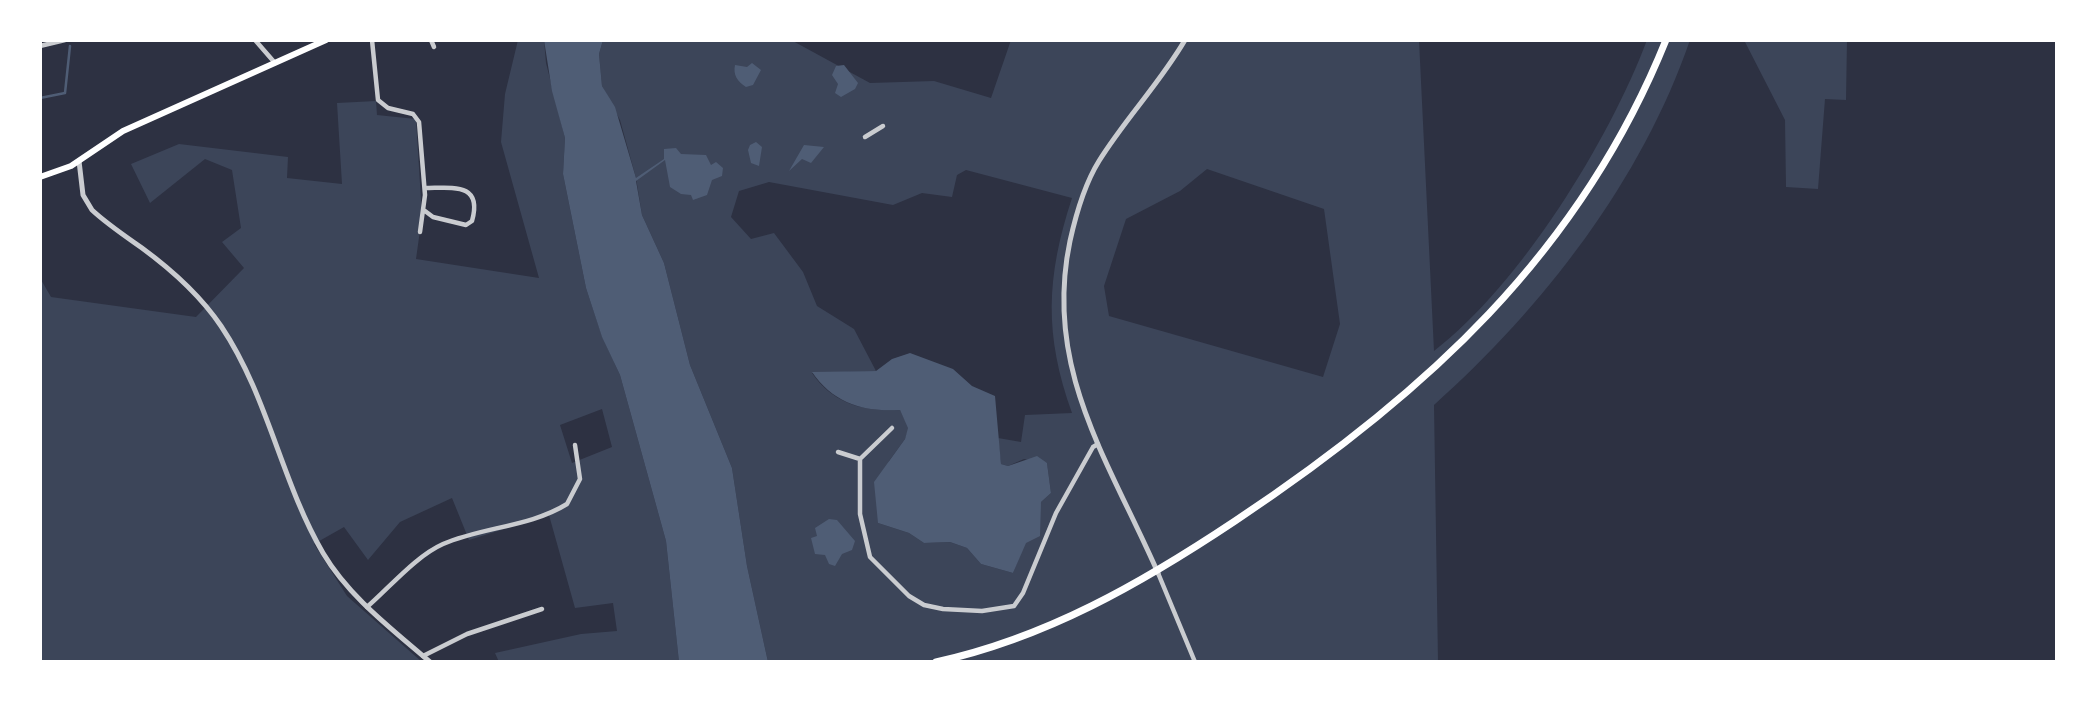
<!DOCTYPE html>
<html>
<head>
<meta charset="utf-8">
<style>
	body { margin:0 }
	#map { position:relative; width:2097px; height:702px; overflow:hidden; background:#2d3142; font-family:"Roboto Condensed",sans-serif }
	canvas { display:block }
	.frame { position:absolute; inset:0; border:42px solid #fff; pointer-events:none }
</style>
</head>
<body>
<div id="map">
<canvas width="2097" height="702"></canvas>
<div class="frame"></div>
</div>
<script>
const ctx = document.querySelector('canvas').getContext('2d');
ctx.lineJoin = 'round';
function fillPath(path, color) { ctx.fillStyle = color; ctx.fill(path, 'evenodd'); }
function strokePath(path, color, width, dash) { ctx.strokeStyle = color; ctx.lineWidth = width; ctx.lineCap = dash ? 'butt' : 'round'; ctx.setLineDash(dash || []); ctx.stroke(path); }
const green = new Path2D(`
	M 518,40 L 544,40 L 546,63 L 565,138 L 563,174 L 586,288 L 602,336 L 620,375 L 666,541 L 679,662 L 499,662 L 495,653 L 581,634 L 617,631 L 613,603 L 575,608 L 549,515 L 469,540 L 452,498 L 400,522 L 368,560 L 344,527 L 314,544 L 347,596 L 422,662 L 40,662 L 40,278 L 51,297 L 196,317 L 244,268 L 222,242 L 241,228 L 232,170 L 205,159 L 150,203 L 131,164 L 179,144 L 288,157 L 287,178 L 342,184 L 337,103 L 376,101 L 377,115 L 416,119 L 422,216 L 416,259 L 539,278 L 501,142 L 505,94 ZM 602,409 L 612,447 L 572,463 L 560,425 Z
	M 603,40 L 791,40 L 870,83 L 934,81 L 991,98 L 1011,40 L 1419,40 L 1434,351 C 1520,285 1609,141 1647,40 L 1690,40 C 1642,180 1543,308 1434,405 L 1438,662 L 768,662 L 747,566 L 732,468 L 690,365 L 664,263 L 642,215 L 636,178 L 620,120 L 602,86 L 599,54 ZM 1207,169 L 1324,209 L 1340,324 L 1323,377 L 1109,316 L 1104,286 L 1126,219 L 1180,191 ZM 966,170 L 1072,198 C 1046,277 1044,335 1072,413 L 1025,415 L 1021,442 L 998,438 L 1001,464 L 1008,466 L 1024,459 L 1047,463 L 1051,493 L 1041,502 L 1013,573 L 981,564 L 967,548 L 950,542 L 924,543 L 909,533 L 878,523 L 889,461 L 905,439 L 909,428 L 900,410 C 865,412 833,404 812,373 L 876,371 L 854,329 L 817,306 L 803,272 L 774,233 L 751,239 L 731,217 L 739,191 L 769,182 L 893,205 L 922,193 L 952,197 L 957,175 Z
	M 1744,40 L 1847,40 L 1846,100 L 1825,99 L 1818,189 L 1786,187 L 1785,120 Z`);
const water = new Path2D(`
	M 544,40 L 603,40 L 599,54 L 602,86 L 615,107 L 636,178 L 664,159 L 664,149 L 676,148 L 681,154 L 706,155 L 711,165 L 716,162 L 723,168 L 722,176 L 712,180 L 707,195 L 693,200 L 691,195 L 681,194 L 670,187 L 665,160 L 636,181 L 642,215 L 664,263 L 690,365 L 732,468 L 747,566 L 768,662 L 679,662 L 666,541 L 620,375 L 602,337 L 586,288 L 563,174 L 565,138 L 552,91 Z
	M 752,63 L 761,70 L 753,85 L 746,87 C 737,81 733,75 735,65 L 747,67 Z
	M 844,65 L 858,83 L 855,89 L 841,97 L 835,93 L 838,84 L 832,75 L 836,66 Z
	M 756,142 L 762,147 L 759,166 L 751,163 L 748,150 L 750,145 Z
	M 804,145 L 824,147 L 811,163 L 802,159 L 789,171 Z
	M 910,353 L 953,369 L 972,386 L 995,396 L 1001,464 L 1008,466 L 1037,456 L 1047,463 L 1051,493 L 1041,502 L 1040,536 L 1026,543 L 1013,573 L 981,564 L 967,548 L 950,542 L 924,543 L 909,533 L 878,523 L 874,482 L 905,439 L 908,428 L 900,410 C 864,412 834,404 812,372 L 876,371 L 892,359 Z
	M 829,519 L 837,520 L 855,541 L 852,550 L 842,554 L 835,566 L 829,564 L 825,555 L 815,554 L 811,538 L 817,536 L 815,528 Z`);
const stream = new Path2D(`
	M 40,98 L 65,93 L 70,46`);
const minor = new Path2D(`
	M 255,40 L 275,63
	M 372,40 L 378,100 L 388,108 L 413,114 L 419,122 L 425,195 L 420,232
	M 431,40 L 434,47
	M 40,46 L 65,40
	M 865,137 L 883,126
	M 425,211 L 433,217 L 466,225 L 472,221 C 483,182 452,188 425,188
	M 838,452 L 860,459 L 860,514 L 870,557 L 909,596 L 924,605 L 943,609 L 982,611 L 1014,606 L 1023,593 L 1056,513 L 1093,447 L 1098,444
	M 860,459 L 892,428
	M 1158,573 L 1195,662
	M 367,607 C 390,587 416,556 443,544 C 482,527 530,527 567,504 L 580,479 L 575,445
	M 423,656 L 467,634 L 542,609`);
const tertiary = new Path2D(`
	M 79,161 L 83,195 L 92,210 C 107,224 125,236 142,248 C 172,270 200,295 221,326 C 268,396 281,481 323,553 C 349,597 392,629 430,662
	M 1158,573 C 1109,461 1043,369 1070,241 C 1076,214 1084,185 1099,161 C 1125,119 1160,83 1185,40`);
const secondary = new Path2D(`
	M 40,177 L 71,166 L 123,131 L 326,40`);
const trunk = new Path2D(`
	M 936,662 C 1046,638 1142,583 1235,521 C 1423,396 1580,254 1666,40`);
fillPath(green, '#3c4559');
fillPath(water, '#4f5d75');
strokePath(stream, '#4f5d75', 2.5);
strokePath(minor, '#caccd0', 4.5);
strokePath(tertiary, '#caccd0', 5);
strokePath(secondary, '#fff', 6);
strokePath(trunk, '#fff', 7);
</script>
</body>
</html>
